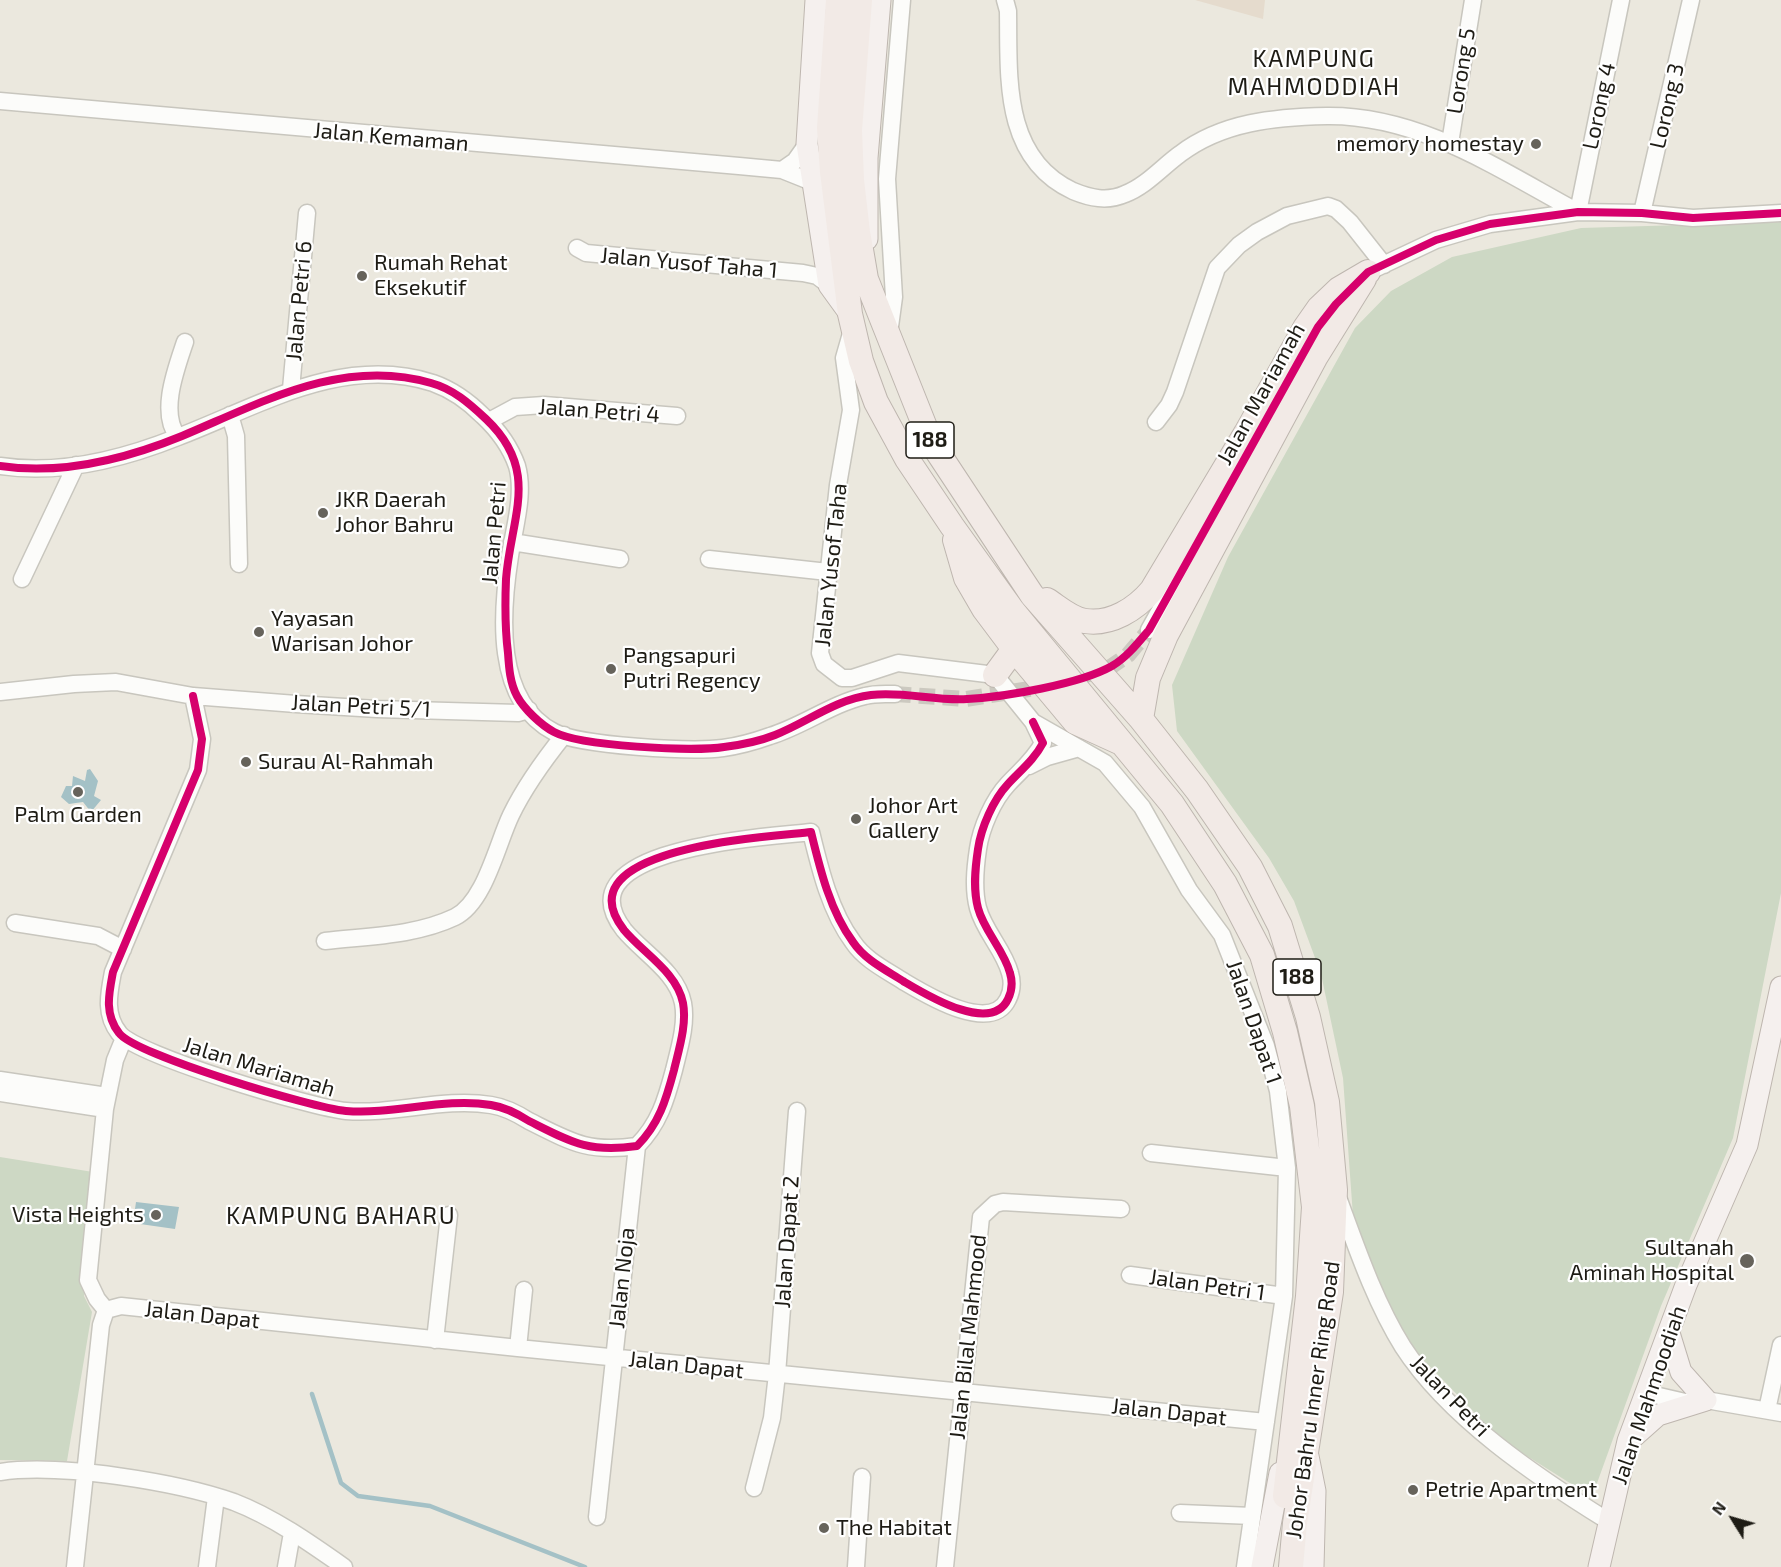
<!DOCTYPE html>
<html>
<head>
<meta charset="utf-8">
<style>
	body { margin:0 }
	#map { position:relative; width:1781px; height:1567px; overflow:hidden; background:#ebe8de; font-family:"Exo 2",sans-serif }
	canvas { display:block }
	.north { position:absolute; left:1703px; top:1489px; width:60px; height:60px; -webkit-text-stroke:4px #fff; paint-order:stroke; rotate:307deg; font-size:16px; font-weight:700; line-height:24px; text-align:center; color:#1e1c15 }
	.north::after { content:''; display:block; margin:auto; width:21px; height:27px; background:#1e1c15; clip-path:polygon(50% 0,100% 100%,50% 72%,0 100%) }
</style>
</head>
<body>
<div id="map">
<canvas width="1781" height="1567"></canvas>
<div class="north">N</div>
</div>
<script>
const ctx = document.querySelector('canvas').getContext('2d');
ctx.lineJoin = 'round';
function fillPath(path, color) { ctx.fillStyle = color; ctx.fill(path, 'evenodd'); }
function strokePath(path, color, width, dash) { ctx.strokeStyle = color; ctx.lineWidth = width; ctx.lineCap = dash ? 'butt' : 'round'; ctx.setLineDash(dash || []); ctx.stroke(path); }
function drawText(font, color, halo, rows, align = 'center') {
  ctx.font = font + ' "Exo 2",sans-serif'; ctx.lineWidth = 4.5; ctx.setLineDash([]); ctx.textBaseline = 'middle'; ctx.strokeStyle = halo; ctx.fillStyle = color; for (const [text, x, y, turn = 0] of rows) {
    ctx.save(); ctx.translate(x, y); ctx.rotate((+turn || 0) * Math.PI / 180); ctx.textAlign = isNaN(turn) ? turn : align; if (halo) ctx.strokeText(text, 0, 0); ctx.fillText(text, 0, 0); ctx.restore();
  }
}
const education = new Path2D(`
	M 1195,0 L 1265,0 L 1263,19 Z`);
const green = new Path2D(`
	M 1781,222 L 1781,893 L 1733,1138 L 1661,1306 L 1592,1497 L 1500,1439 L 1411,1347 L 1373,1272 L 1353,1216 L 1343,1078 L 1321,974 L 1294,901 L 1269,858 L 1177,731 L 1172,685 L 1228,557 L 1355,328 L 1391,291 L 1452,257 L 1581,228 Z
	M 0,1157 L 93,1172 L 84,1296 L 92,1312 L 67,1461 L 0,1460 Z`);
const water = new Path2D(`
	M 90,769 L 98,781 L 94,796 L 101,800 L 91,812 L 83,802 L 69,804 L 61,797 L 66,786 L 72,786 L 73,776 L 85,781 L 87,770 Z
	M 136,1202 L 179,1207 L 175,1229 L 133,1223 Z`);
const stream = new Path2D(`
	M 312,1394 L 341,1483 L 358,1496 L 430,1506 L 585,1567`);
const minorTunnel = new Path2D(`
	M 895,694 L 966,699 L 1049,686 L 1109,668 L 1128,655 L 1149,630`);
const minor = new Path2D(`
	M 1005,0 L 1008,11 C 1009,77 1002,158 1073,191 C 1090,198 1107,202 1125,194 C 1146,186 1162,167 1180,154 C 1222,122 1275,117 1327,116 C 1420,115 1498,169 1578,212
	M 0,101 L 739,166 L 782,170 L 812,182
	M 1450,143 L 1473,0
	M 782,170 L 795,161 L 807,144
	M 1578,212 L 1621,0
	M 1642,213 L 1691,0
	M 577,248 L 586,253 L 803,273 L 817,276 L 829,285
	M 1362,279 L 1368,272 L 1436,240 L 1490,224 L 1578,212 L 1642,213 L 1693,218 L 1781,213
	M 852,330 L 844,358 L 851,410 L 838,485 L 820,653 L 824,664 L 842,678 L 852,678 L 898,663 L 995,675 L 1033,722 L 1105,763 L 1142,807 L 1189,890 L 1222,935 L 1266,1046 L 1278,1091 L 1287,1168 L 1284,1296 L 1245,1567
	M 889,334 L 894,297 L 887,179 L 902,0
	M 291,389 L 307,213
	M 230,415 L 236,436 L 239,564
	M 489,421 L 515,407 L 544,405 L 677,416
	M 1156,422 L 1169,405 L 1175,392 L 1217,268 L 1239,245 L 1257,232 L 1287,216 L 1328,206 L 1336,209 L 1350,222 L 1384,265
	M 178,437 C 159,413 176,369 185,342
	M 0,466 C 59,475 123,459 178,437 C 259,406 343,354 433,383 C 453,390 469,402 483,416 C 498,430 510,446 517,466 C 525,494 514,528 510,556 C 501,613 494,701 554,732 C 581,746 692,752 723,748 C 738,746 756,741 770,736 C 803,726 831,704 865,696 C 875,693 886,694 895,694
	M 512,542 L 620,559
	M 709,559 L 828,572
	M 22,579 L 76,465
	M 1149,630 L 1278,400
	M 0,692 L 74,684 L 116,682 L 193,696 L 296,704 L 377,709 L 518,713 L 529,710
	M 193,696 L 202,739 L 198,770 L 113,972 C 109,993 104,1014 119,1033 C 135,1055 313,1108 346,1111 C 394,1115 444,1097 491,1105 C 504,1107 518,1114 529,1121 C 571,1142 588,1153 637,1146 C 659,1124 666,1100 674,1070 C 679,1049 687,1024 683,1003 C 677,972 643,953 624,930 C 559,847 770,837 811,832 C 820,869 830,911 853,942 C 865,960 886,970 903,981 C 925,994 991,1035 1008,999 C 1012,991 1013,983 1010,973 C 1004,950 984,931 978,908 C 973,889 975,869 978,849 C 981,828 993,800 1008,784 C 1021,770 1034,760 1043,743 L 1033,722
	M 1029,766 L 1047,757 L 1079,748
	M 15,923 L 98,936 L 123,949
	M 325,941 C 368,936 415,936 455,917 C 485,902 497,844 511,815 C 525,786 544,760 564,735
	M 0,1080 L 107,1096
	M 0,1093 L 105,1109
	M 1151,1153 L 1287,1168
	M 1339,1200 C 1357,1249 1375,1302 1403,1347 C 1449,1418 1537,1477 1608,1521
	M 1130,1275 L 1284,1296
	M 106,1310 L 121,1306 L 518,1348 L 1266,1422
	M 106,1310 L 97,1299 L 88,1280 L 105,1109 L 115,1060 L 124,1038
	M 435,1340 L 449,1215
	M 518,1348 L 524,1290
	M 1646,1393 L 1685,1402 L 1706,1400 L 1781,1413
	M 1767,1410 L 1781,1345
	M 0,1472 C 60,1463 177,1482 234,1502 C 273,1517 310,1543 344,1567
	M 754,1488 L 772,1418 L 777,1374 L 797,1111
	M 1180,1513 L 1252,1516
	M 597,1517 L 637,1146
	M 75,1567 L 101,1325 L 106,1310
	M 207,1567 L 216,1497
	M 286,1567 L 292,1533
	M 856,1567 L 862,1477
	M 945,1567 L 981,1217 L 995,1204 L 1003,1202 L 1121,1209`);
const major = new Path2D(`
	M 816,0 L 807,144 L 829,285 L 850,314
	M 867,239 L 867,158 L 880,0
	M 1669,1333 L 1681,1372 L 1706,1400
	M 1631,1439 L 1658,1415 L 1706,1400
	M 1308,1456 L 1315,1491 L 1313,1567
	M 1262,1567 L 1280,1473
	M 1599,1567 L 1628,1441 L 1686,1285 L 1747,1145 L 1781,987`);
const highway = new Path2D(`
	M 838,0 L 829,128 L 832,172 L 850,314 L 861,361 L 876,402 L 907,459 L 952,526 L 1013,611 L 1172,804 L 1225,884 L 1262,955 L 1285,1032 L 1302,1106 L 1314,1207 L 1308,1296 L 1285,1496
	M 860,0 L 850,130 L 852,180 L 858,232 L 866,279 L 931,442 L 1032,595 L 1141,719 L 1197,790 L 1250,867 L 1280,926 L 1308,1017 L 1327,1102 L 1335,1190 L 1331,1292 L 1295,1523 L 1291,1567
	M 955,540 L 966,578 L 984,609 L 1014,649 L 1075,722 L 1119,742
	M 1047,600 C 1058,607 1071,619 1085,621 C 1111,625 1136,609 1152,590 L 1246,433 L 1305,328 L 1319,308 L 1339,289 L 1368,272
	M 995,675 L 1014,649
	M 1141,719 L 1148,678 L 1166,635 L 1315,358 L 1364,279`);
const cycleway = new Path2D(`
	M 0,466 C 61,475 126,459 182,436 C 261,403 342,357 431,383 C 453,389 469,403 486,419 C 541,471 511,516 506,579 C 505,603 505,629 508,653 C 509,668 510,683 517,696 C 524,709 541,725 554,732 C 580,746 693,752 724,747 C 740,745 760,741 775,735 C 806,723 836,699 871,695 C 903,691 935,701 967,699 C 1005,697 1080,684 1112,666 C 1127,657 1138,643 1149,630 L 1318,327 L 1336,304 L 1368,272 L 1436,240 L 1490,224 L 1578,212 L 1642,213 L 1693,218 L 1781,213
	M 193,696 L 202,739 L 198,770 L 113,972 C 109,993 104,1014 119,1033 C 135,1055 313,1108 346,1111 C 394,1115 444,1097 491,1105 C 504,1107 518,1114 529,1121 C 571,1142 588,1153 637,1146 C 659,1124 666,1100 674,1070 C 679,1049 687,1024 683,1003 C 677,972 643,953 624,930 C 559,847 770,837 811,832 C 820,869 830,911 853,942 C 865,960 886,970 903,981 C 925,994 991,1035 1008,999 C 1012,991 1013,983 1010,973 C 1004,950 984,931 978,908 C 973,889 975,869 978,849 C 981,828 993,800 1008,784 C 1021,770 1034,760 1043,743 L 1033,722`);
const markers = [
	[1536,144,6,"#66635b"],
	[362,276,6,"#66635b"],
	[323,513,6,"#66635b"],
	[259,632,6,"#66635b"],
	[611,669,6,"#66635b"],
	[246,762,6,"#66635b"],
	[78,792,6,"#66635b"],
	[856,819,6,"#66635b"],
	[156,1215,6,"#66635b"],
	[1747,1261,8,"#66635b"],
	[1413,1490,6,"#66635b"],
	[824,1528,6,"#66635b"]
];
const shields = [
	[930,440,48],
	[1297,977,48]
];
const shieldNames = [
	["188",930,440],
	["188",1297,977]
];
const streetNames = [
	["Lorong 5",1461,71,-81],
	["Lorong 4",1599,106,-78],
	["Lorong 3",1667,106,-77],
	["Jalan Kemaman",391,137,5],
	["Jalan Yusof Taha 1",689,263,5],
	["Jalan Petri 6",299,301,-85],
	["Jalan Mariamah",1261,394,-61],
	["Jalan Petri 4",599,411,4],
	["Jalan Petri",494,533,-85],
	["Jalan Yusof Taha",831,565,-84],
	["Jalan Petri 5/1",361,706,3],
	["Jalan Dapat 1",1254,1022,71],
	["Jalan Mariamah",259,1067,17],
	["Jalan Dapat 2",787,1242,-86],
	["Jalan Noja",622,1278,-84],
	["Jalan Petri 1",1207,1285,8],
	["Jalan Dapat",202,1315,6],
	["Jalan Bilal Mahmood",968,1337,-84],
	["Jalan Dapat",686,1365,6],
	["Jalan Mahmoodiah",1649,1395,-71],
	["Jalan Petri",1450,1396,46],
	["Johor Bahru Inner Ring Road",1313,1400,-82],
	["Jalan Dapat",1169,1412,6]
];
const poiNames = [
	["memory homestay",1524,144,"right"],
	["Rumah Rehat",374,263],
	["Eksekutif",374,288],
	["JKR Daerah",335,500],
	["Johor Bahru",335,525],
	["Yayasan",271,619],
	["Warisan Johor",271,644],
	["Pangsapuri",623,656],
	["Putri Regency",623,681],
	["Surau Al-Rahmah",258,762],
	["Johor Art",868,806],
	["Gallery",868,831],
	["Palm Garden",78,815,"center"],
	["Vista Heights",144,1215,"right"],
	["Sultanah",1734,1248,"right"],
	["Aminah Hospital",1734,1273,"right"],
	["Petrie Apartment",1425,1490],
	["The Habitat",836,1528]
];
const neighbourhoodNames = [
	["KAMPUNG",1314,59],
	["MAHMODDIAH",1314,87],
	["KAMPUNG BAHARU",341,1216]
];
fillPath(education, '#e5dbcd');
fillPath(green, '#cdd8c4');
fillPath(water, '#a4c1c6');
strokePath(stream, '#a4c1c6', 4.5);
strokePath(minorTunnel, '#ccc9c0', 16, [16, 8]);
strokePath(minor, '#c8c6be', 19);
strokePath(major, '#beb6af', 23);
strokePath(highway, '#beb6af', 26);
strokePath(minor, '#fcfcfa', 16);
strokePath(major, '#f5f0ee', 21);
strokePath(highway, '#f2eae6', 24);
strokePath(cycleway, '#d6006c', 8);
for (const [x, y, r, color] of markers) { const dot = new Path2D(); dot.arc(x, y, r, 0, 2 * Math.PI); ctx.fillStyle = color; ctx.fill(dot); strokePath(dot, '#fff', 2); }
for (const [x, y, w] of shields) { const box = new Path2D(); box.roundRect(x - w / 2, y - 18, w, 36, 4.5); ctx.fillStyle = '#fff'; ctx.fill(box); strokePath(box, '#1e1c15', 1.5); }
drawText('bold 21px', '#1e1c15', null, shieldNames);
drawText('22px', '#1e1c15', '#fff', streetNames);
drawText('22px', '#1e1c15', '#fff', poiNames, 'left');
ctx.letterSpacing = '1.5px';
drawText('24px', '#1e1c15', '#fff', neighbourhoodNames);
ctx.letterSpacing = '0px';
</script>
</body>
</html>
